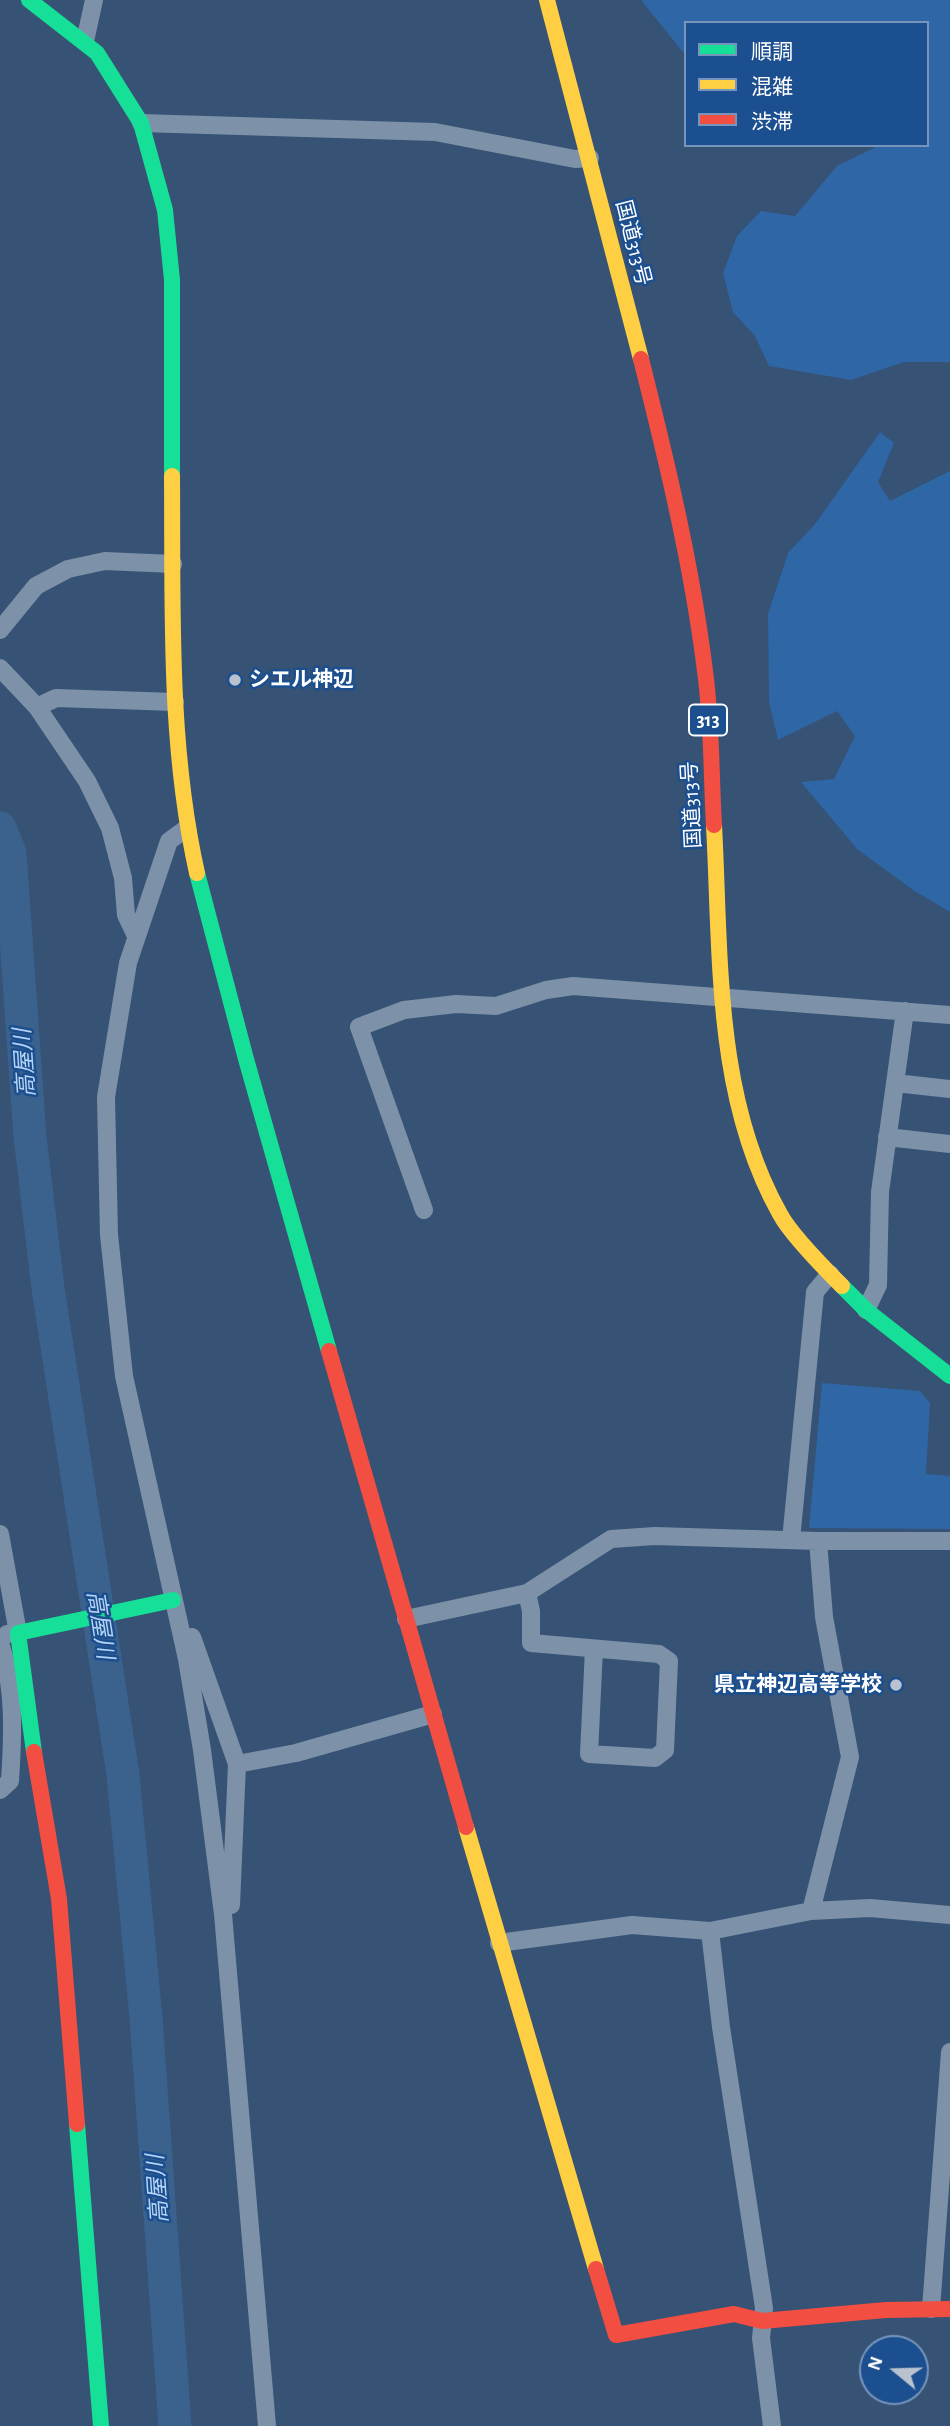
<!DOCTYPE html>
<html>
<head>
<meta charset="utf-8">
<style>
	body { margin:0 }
	#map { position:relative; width:950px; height:2426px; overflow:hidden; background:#365274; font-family:"Alegreya Sans","Noto Sans JP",sans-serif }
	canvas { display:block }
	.legend { position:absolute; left:684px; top:21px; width:245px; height:126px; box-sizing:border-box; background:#1b4f8f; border:2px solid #7695bc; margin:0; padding:9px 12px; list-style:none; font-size:21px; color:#fff }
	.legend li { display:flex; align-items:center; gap:14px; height:35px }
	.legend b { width:35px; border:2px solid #7695bc }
	.north { position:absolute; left:859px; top:2335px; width:70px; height:70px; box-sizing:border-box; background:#1b4f8f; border:2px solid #7695bc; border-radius:50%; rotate:289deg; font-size:19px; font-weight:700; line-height:28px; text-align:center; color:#fff }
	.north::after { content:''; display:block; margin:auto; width:24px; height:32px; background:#b9c2ce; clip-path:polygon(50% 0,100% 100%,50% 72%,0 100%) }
</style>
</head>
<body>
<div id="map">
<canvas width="950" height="2426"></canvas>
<ul class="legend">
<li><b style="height:9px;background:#16e098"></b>順調</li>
<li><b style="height:9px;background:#ffcf43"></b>混雑</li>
<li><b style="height:9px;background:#f24e42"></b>渋滞</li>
</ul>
<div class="north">N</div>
</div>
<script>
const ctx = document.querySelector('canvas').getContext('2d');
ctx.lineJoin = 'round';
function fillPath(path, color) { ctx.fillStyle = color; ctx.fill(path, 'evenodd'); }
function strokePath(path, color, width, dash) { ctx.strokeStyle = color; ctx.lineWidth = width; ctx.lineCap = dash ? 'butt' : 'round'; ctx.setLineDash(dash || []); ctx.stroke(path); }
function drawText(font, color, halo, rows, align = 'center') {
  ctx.font = font + ' "Alegreya Sans","Noto Sans JP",sans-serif'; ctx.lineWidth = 5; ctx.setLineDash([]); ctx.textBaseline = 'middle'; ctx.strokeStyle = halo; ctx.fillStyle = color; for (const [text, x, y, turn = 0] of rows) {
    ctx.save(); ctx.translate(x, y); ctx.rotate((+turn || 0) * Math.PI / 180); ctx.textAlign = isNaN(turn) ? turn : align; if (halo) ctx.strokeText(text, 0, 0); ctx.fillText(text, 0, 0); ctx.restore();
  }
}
const green = new Path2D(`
	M 641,0 L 950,0 L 950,362 L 904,362 L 851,380 L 769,366 L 755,336 L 733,312 L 723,273 L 737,236 L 761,211 L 795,216 L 837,166 L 880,145 L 927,145 L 927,23 L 686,23 L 686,56 Z
	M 880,432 L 894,443 L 878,482 L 890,501 L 950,471 L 950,912 L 913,890 L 857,849 L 801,782 L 834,779 L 855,736 L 837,711 L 778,740 L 769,702 L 768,614 L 788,553 L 816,523 Z
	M 822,1383 L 920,1391 L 930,1403 L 926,1474 L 950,1476 L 950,1529 L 809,1528 Z`);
const river = new Path2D(`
	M 0,828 L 10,853 L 30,1137 L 48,1288 L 123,1775 L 146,2018 L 175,2426`);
const street = new Path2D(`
	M 85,41 L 94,0
	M 141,123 L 435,132 L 575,159 L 590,158
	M 0,630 L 36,586 L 68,569 L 105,561 L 173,564
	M 0,668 L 37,707 L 87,781 L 110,828 L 123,878 L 126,915 L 136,936
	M 37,707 L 56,698 L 175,702
	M 187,828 L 169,841 L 128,963 L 106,1097 L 109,1235 L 124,1376 L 187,1659 L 202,1750 L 223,1914 L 267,2426
	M 895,1083 L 950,1089
	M 887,1137 L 950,1144
	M 424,1210 L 359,1027 L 404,1010 L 456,1004 L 496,1006 L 546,990 L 573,986 L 950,1015
	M 866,1310 L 878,1285 L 880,1192 L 905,1011
	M 0,1534 L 18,1633 L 7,1634
	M 791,1540 L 815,1292 L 830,1274
	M 527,1593 L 531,1611 L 531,1643 L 659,1654 L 669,1661 L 665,1750 L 655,1758 L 589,1754 L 594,1649
	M 406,1619 L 527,1593 L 611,1539 L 655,1536 L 818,1541 L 950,1541
	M 192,1637 L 237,1764 L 231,1905
	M 0,1643 C 15,1686 13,1736 10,1781 L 0,1790
	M 237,1764 L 296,1753 L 433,1714
	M 811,1911 L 850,1757 L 824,1617 L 818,1541
	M 710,1931 L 721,2027 L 764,2308 L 761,2338 L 772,2426
	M 499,1943 L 632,1925 L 710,1931 L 811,1911 L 870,1908 L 950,1915
	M 931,2309 L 950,2052`);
const fast = new Path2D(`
	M 29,0 L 97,53 L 141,123 L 165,210 L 172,280 L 172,476
	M 197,873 L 246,1059 L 329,1351
	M 842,1286 L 866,1310 L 950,1376
	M 34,1752 L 18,1633 L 173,1600
	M 77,2124 L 101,2426`);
const slow = new Path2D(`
	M 547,0 L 641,359
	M 172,476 C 173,608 168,743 197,873
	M 714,825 C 721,955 714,1097 780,1214 C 791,1235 825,1269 842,1286
	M 466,1827 L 596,2269`);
const jam = new Path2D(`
	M 641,359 C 667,462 692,566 705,671 C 712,722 711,774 714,825
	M 329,1351 L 466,1827
	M 34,1752 L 59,1899 L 77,2124
	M 596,2269 L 616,2335 L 734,2314 L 762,2321 L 886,2310 L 950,2309`);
const markers = [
	[235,680,7,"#b9c2ce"],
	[896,1685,7,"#b9c2ce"]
];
const shields = [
	[708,720,38]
];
const shieldNames = [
	["313",708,720]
];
const streetNames = [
	["国道313号",633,243,76],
	["国道313号",692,805,-93]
];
const poiNames = [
	["シエル神辺",249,680],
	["県立神辺高等学校",882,1685,"right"]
];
const waterNames = [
	["高屋川",25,1063,-94],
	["高屋川",100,1625,81],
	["高屋川",158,2189,-94]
];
fillPath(green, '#2f66a5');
strokePath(river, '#3b618d', 33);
strokePath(street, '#7d92a8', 18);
strokePath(fast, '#16e098', 16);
strokePath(slow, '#ffcf43', 16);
strokePath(jam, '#f24e42', 16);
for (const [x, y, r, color] of markers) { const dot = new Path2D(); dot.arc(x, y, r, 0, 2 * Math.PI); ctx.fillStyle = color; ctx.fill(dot); strokePath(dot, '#1b4f8f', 2.5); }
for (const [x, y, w] of shields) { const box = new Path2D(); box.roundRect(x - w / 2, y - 15.5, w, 31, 5); ctx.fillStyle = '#1b4f8f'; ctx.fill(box); strokePath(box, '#fff', 2); }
drawText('bold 19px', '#fff', null, shieldNames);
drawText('21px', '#fff', '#1b4f8f', streetNames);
drawText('bold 21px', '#fff', '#1b4f8f', poiNames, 'left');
drawText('italic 23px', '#b5d3f5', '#1b4f8f', waterNames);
</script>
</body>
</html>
